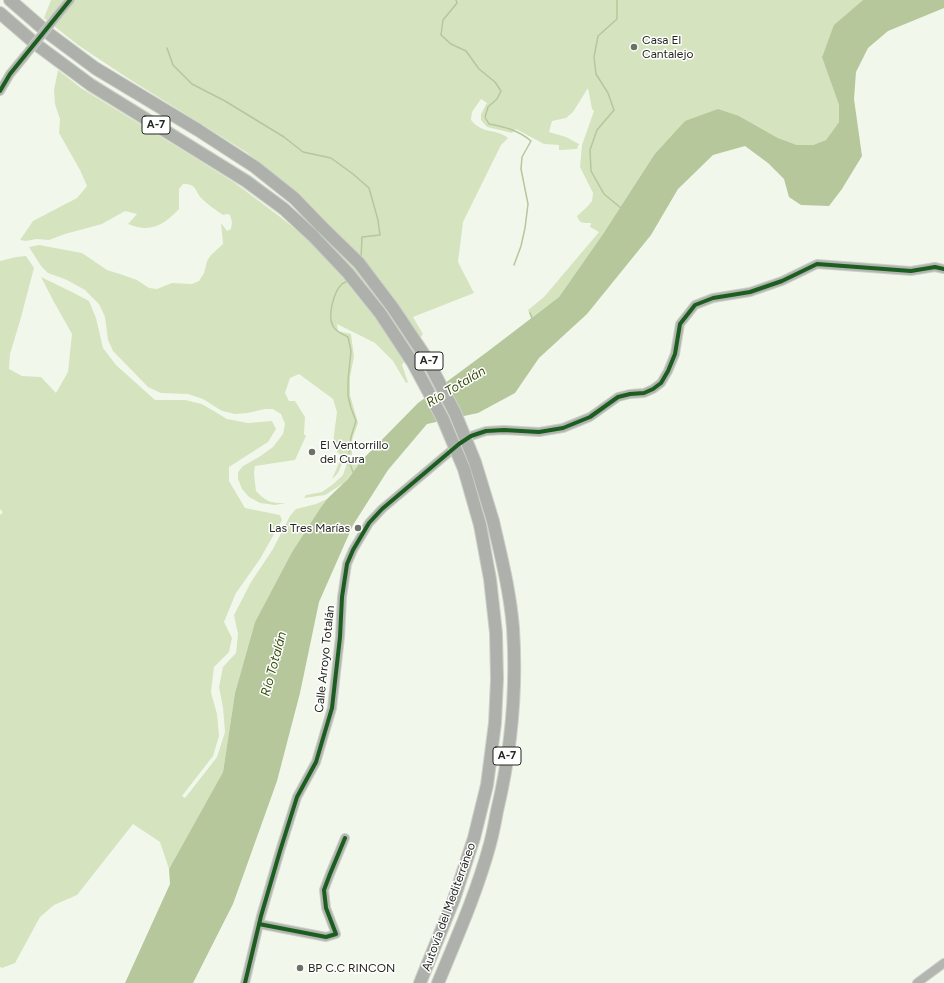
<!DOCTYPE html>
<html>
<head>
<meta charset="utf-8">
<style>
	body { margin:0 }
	canvas { display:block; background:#f2f7ec }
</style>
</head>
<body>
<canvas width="944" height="983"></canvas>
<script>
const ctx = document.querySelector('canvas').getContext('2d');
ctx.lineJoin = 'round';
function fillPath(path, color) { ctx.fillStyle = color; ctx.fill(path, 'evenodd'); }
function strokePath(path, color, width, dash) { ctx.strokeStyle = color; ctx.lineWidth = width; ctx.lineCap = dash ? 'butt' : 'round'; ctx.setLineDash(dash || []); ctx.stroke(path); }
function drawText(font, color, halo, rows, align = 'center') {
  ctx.font = font + ' Figtree,sans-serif'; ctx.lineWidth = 3; ctx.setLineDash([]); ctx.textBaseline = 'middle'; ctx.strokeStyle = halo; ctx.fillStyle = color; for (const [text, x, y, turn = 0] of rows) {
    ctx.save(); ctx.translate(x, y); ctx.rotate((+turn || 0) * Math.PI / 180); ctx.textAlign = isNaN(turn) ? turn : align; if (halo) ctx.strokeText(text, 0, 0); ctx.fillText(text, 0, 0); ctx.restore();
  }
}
const green = new Path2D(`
	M 51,0 L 66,0 L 62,14 L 74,0 L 863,0 L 835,25 L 822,56 L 839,105 L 839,122 L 826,140 L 813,145 L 797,145 L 778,138 L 739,116 L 654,155 L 603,234 L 559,297 L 531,318 L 528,310 L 544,297 L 599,232 L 590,227 L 591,223 C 583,223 580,224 577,216 L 587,207 L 592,201 L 593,193 L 580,167 L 582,145 L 594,111 L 592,109 L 588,88 L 573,112 L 566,118 L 552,121 L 549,132 L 566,137 L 579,144 L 577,149 L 559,150 L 559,145 L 544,144 L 516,129 L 512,133 L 487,127 L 481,120 L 481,114 L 487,103 L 481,99 L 472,112 L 471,120 C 483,135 496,128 508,138 L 501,145 L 463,222 L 458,262 L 474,293 L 413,317 L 423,334 L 402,365 L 408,382 L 406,383 L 393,361 L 375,343 L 337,324 L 338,331 L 351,334 L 354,357 L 350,377 L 350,395 L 358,423 L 352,440 L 352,455 L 346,455 C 342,460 342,465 339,471 C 338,474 335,476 332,479 L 342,456 L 337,452 L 337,443 L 333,442 L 337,412 L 333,399 L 299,374 L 290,378 L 285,393 L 289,401 L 295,401 L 305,417 L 304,434 L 306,436 L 295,460 L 255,466 L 254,474 L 256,491 C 267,502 270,503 286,503 L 275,505 L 260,503 L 249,497 L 242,489 L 238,479 L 238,472 L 243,466 L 259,457 L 273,447 L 283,434 L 285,424 L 281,414 L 273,409 L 265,409 L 248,413 L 235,414 L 222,411 L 203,399 L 188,394 L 161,393 L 148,387 L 113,351 L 108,340 L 105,317 L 99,304 L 85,290 L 67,280 L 48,273 L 41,266 L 29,247 L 39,245 L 82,253 L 107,270 L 120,274 L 137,280 L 149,288 L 157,289 L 172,283 L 192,284 L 199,281 L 204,273 L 207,261 L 211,255 L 223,244 L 221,223 L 227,231 L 231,229 L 232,222 L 230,215 L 227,214 L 223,215 C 216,210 208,205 202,199 C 194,191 198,184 183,184 L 179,189 L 179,209 C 163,226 150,233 128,224 L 137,214 L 125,211 L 102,224 L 65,234 L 49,240 L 36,239 L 26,241 L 20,240 L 33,221 L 77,198 L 87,186 L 80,170 L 59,133 L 60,119 L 55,104 L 54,90 L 58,70 L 81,88 L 192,156 L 235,183 L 283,219 L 309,240 L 326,222 L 294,190 L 246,152 L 126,77 L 78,45 L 44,18 Z
	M 26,256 L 34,268 L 20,321 L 10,354 L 9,369 L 22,376 L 41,377 L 56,393 L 68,372 L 72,334 L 54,302 L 41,277 L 72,292 L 89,301 L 96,318 L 103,348 L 116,365 L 155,400 L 185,400 L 202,404 L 227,419 L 248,423 L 272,421 L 276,429 L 268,442 L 229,467 L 229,481 L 245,508 L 280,515 L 282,520 L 260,559 L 236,593 L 224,622 L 232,638 L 229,652 L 214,667 L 211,692 L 217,714 L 219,736 L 213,756 L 182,796 L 185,798 L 217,757 L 225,732 L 223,708 L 219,687 L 223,667 L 236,653 L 238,634 L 234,615 L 251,582 L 273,549 L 290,516 L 296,509 L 316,504 L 327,499 L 319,510 L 292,552 L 255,622 L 235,693 L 223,772 L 169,869 L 160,842 L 133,824 L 77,895 L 54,905 L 40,917 L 15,963 L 2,968 L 0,967 L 0,515 L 3,512 L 0,509 L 0,261 L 16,257 Z
	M 362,460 L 344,483 L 325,495 L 304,498 L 306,495 L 322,492 L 332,485 L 343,475 L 347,463 L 353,463 Z`);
const water = new Path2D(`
	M 863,0 L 944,0 L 944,8 L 888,31 L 868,48 L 856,72 L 854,99 L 862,156 L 842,189 L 829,206 L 801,205 L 789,197 L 784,179 L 768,163 L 745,146 L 713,155 L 678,189 L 651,235 L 587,314 L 539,358 L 515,393 L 478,413 L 427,424 L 388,470 L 353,525 L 319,602 L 300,693 L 277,781 L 233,904 L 193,983 L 125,983 L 170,884 L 169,869 L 223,772 L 235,693 L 255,622 L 292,552 L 319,510 L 327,499 L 347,480 L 362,460 L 418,403 L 487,352 L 559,297 L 603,234 L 654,155 L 685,121 L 718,109 L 739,116 L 778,138 L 797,145 L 813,145 L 826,140 L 839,122 L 839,105 L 822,57 L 834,25 Z`);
const stream = new Path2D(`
	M 456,0 L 457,3 L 443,20 L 441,35 L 451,44 L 466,51 L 479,69 L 495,82 L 501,91 L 497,99 L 488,107 L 485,117 L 489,124 C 505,127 518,130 531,141 L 522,157 L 521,169 L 528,204 L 525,228 L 521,246 L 514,265
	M 617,0 L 617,19 L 598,36 L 594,57 L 596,74 L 608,93 L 614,110 L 597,130 L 590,150 L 591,171 L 604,194 L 621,208
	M 167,48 L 173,65 L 192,84 L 225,101 L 284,137 L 303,152 L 331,158 L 353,174 L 369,188 L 378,220 L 380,235 L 362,237 L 361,259
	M 348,281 C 346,282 343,283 342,284 C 334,291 327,316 333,326 C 336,332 342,334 348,337 L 351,351 L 348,380 L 348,396 L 351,408 L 356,421 L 351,437 L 349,453
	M 530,313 L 532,318
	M 350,464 L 353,472`);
const minor = new Path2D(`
	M 60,12 L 70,0
	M 0,91 L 10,74 L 24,57
	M 259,924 L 326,937 L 336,934 L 326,908 L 324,890 L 330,874 L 345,838
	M 245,983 L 261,916 L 280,851 L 297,797 L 316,762 L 332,708 L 340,637 L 342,597 L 347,564 L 353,550 L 369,523 L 382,509 L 459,444 L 471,436 L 486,431 L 504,430 L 539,432 L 563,428 L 590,417 L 618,397 L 630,394 L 644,393 L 653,389 L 661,383 L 668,371 L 675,354 L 680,324 L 695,305 L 713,298 L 750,292 L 782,281 L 817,264 L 911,271 L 935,267 L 944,269
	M 917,983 L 944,963`);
const highway = new Path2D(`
	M 10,0 L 48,33 L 95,68 L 198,130 L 255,167 L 294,198 L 322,227
	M 0,13 L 37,45 L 91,85 L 246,181 L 284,209 L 313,236
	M 420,983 L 454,899 L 474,838 L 487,785 L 495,723 L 497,679 L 496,633 L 490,579 L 480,525
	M 438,983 C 457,937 477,892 490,844 C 493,833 495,822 497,811 C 511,752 517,689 513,628 C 510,591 501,556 493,521`);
const minorBridge = new Path2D(`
	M 24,57 L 60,12`);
const highwayBridge = new Path2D(`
	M 322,227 L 359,263 L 393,308 L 427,359 L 455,413 L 475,462 L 493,521
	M 313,236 L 348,273 L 380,313 L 413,363 L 443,419 L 464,469 L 480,525`);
const cycleway = new Path2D(`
	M 0,91 L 10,74 L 70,0
	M 259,924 L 326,937 L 336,934 L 326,908 L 324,890 L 330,874 L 345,838
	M 245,983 L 261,916 L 280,851 L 297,797 L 316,762 L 332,708 L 340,637 L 342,597 L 347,564 L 353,550 L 369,523 L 382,509 L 459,444 L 471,436 L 486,431 L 504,430 L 539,432 L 563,428 L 590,417 L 618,397 L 630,394 L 644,393 L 653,389 L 661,383 L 668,371 L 675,354 L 680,324 L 695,305 L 713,298 L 750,292 L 782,281 L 817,264 L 911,271 L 935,267 L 944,269`);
const markers = [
	[634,47,4,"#6c7067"],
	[312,452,4,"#6c7067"],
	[358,528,4,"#6c7067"],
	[300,968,4,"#6c7067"]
];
const shields = [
	[156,125,28],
	[429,361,28],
	[507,756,28]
];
const shieldNames = [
	["A-7",156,125],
	["A-7",429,361],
	["A-7",507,756]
];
const poiNames = [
	["Casa El",642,40],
	["Cantalejo",642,54],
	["El Ventorrillo",320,445],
	["del Cura",320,459],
	["Las Tres Marías",350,528,"right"],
	["BP C.C RINCON",308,968]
];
const streetNames = [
	["Calle Arroyo Totalán",325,659,-84],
	["Autovía del Mediterráneo",449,907,-70]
];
const waterNames = [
	["Río Totalán",456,387,-31],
	["Río Totalán",274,664,-75]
];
fillPath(green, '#d5e4bf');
fillPath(water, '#b5c79b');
strokePath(stream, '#b5c79b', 1.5);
strokePath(minor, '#cdd1c8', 10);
strokePath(highway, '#cdd1c8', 14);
strokePath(minor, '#b2b5b0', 8);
strokePath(highway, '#aeb1ab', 12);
strokePath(minorBridge, '#cdd1c8', 10, []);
strokePath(highwayBridge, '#cdd1c8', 14, []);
strokePath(minorBridge, '#b2b5b0', 8);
strokePath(highwayBridge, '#aeb1ab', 12);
strokePath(cycleway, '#1b5e20', 4);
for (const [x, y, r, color] of markers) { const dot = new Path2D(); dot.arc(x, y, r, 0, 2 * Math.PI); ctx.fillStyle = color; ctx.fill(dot); strokePath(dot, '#fff', 1.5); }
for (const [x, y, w] of shields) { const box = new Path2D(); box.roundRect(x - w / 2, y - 9, w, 18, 3); ctx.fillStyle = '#fff'; ctx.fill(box); strokePath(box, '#242720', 1); }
drawText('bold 11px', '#242720', null, shieldNames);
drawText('12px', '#242720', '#fff', poiNames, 'left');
drawText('12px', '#242720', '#fff', streetNames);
drawText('italic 13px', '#384d0b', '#fff', waterNames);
</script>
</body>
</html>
